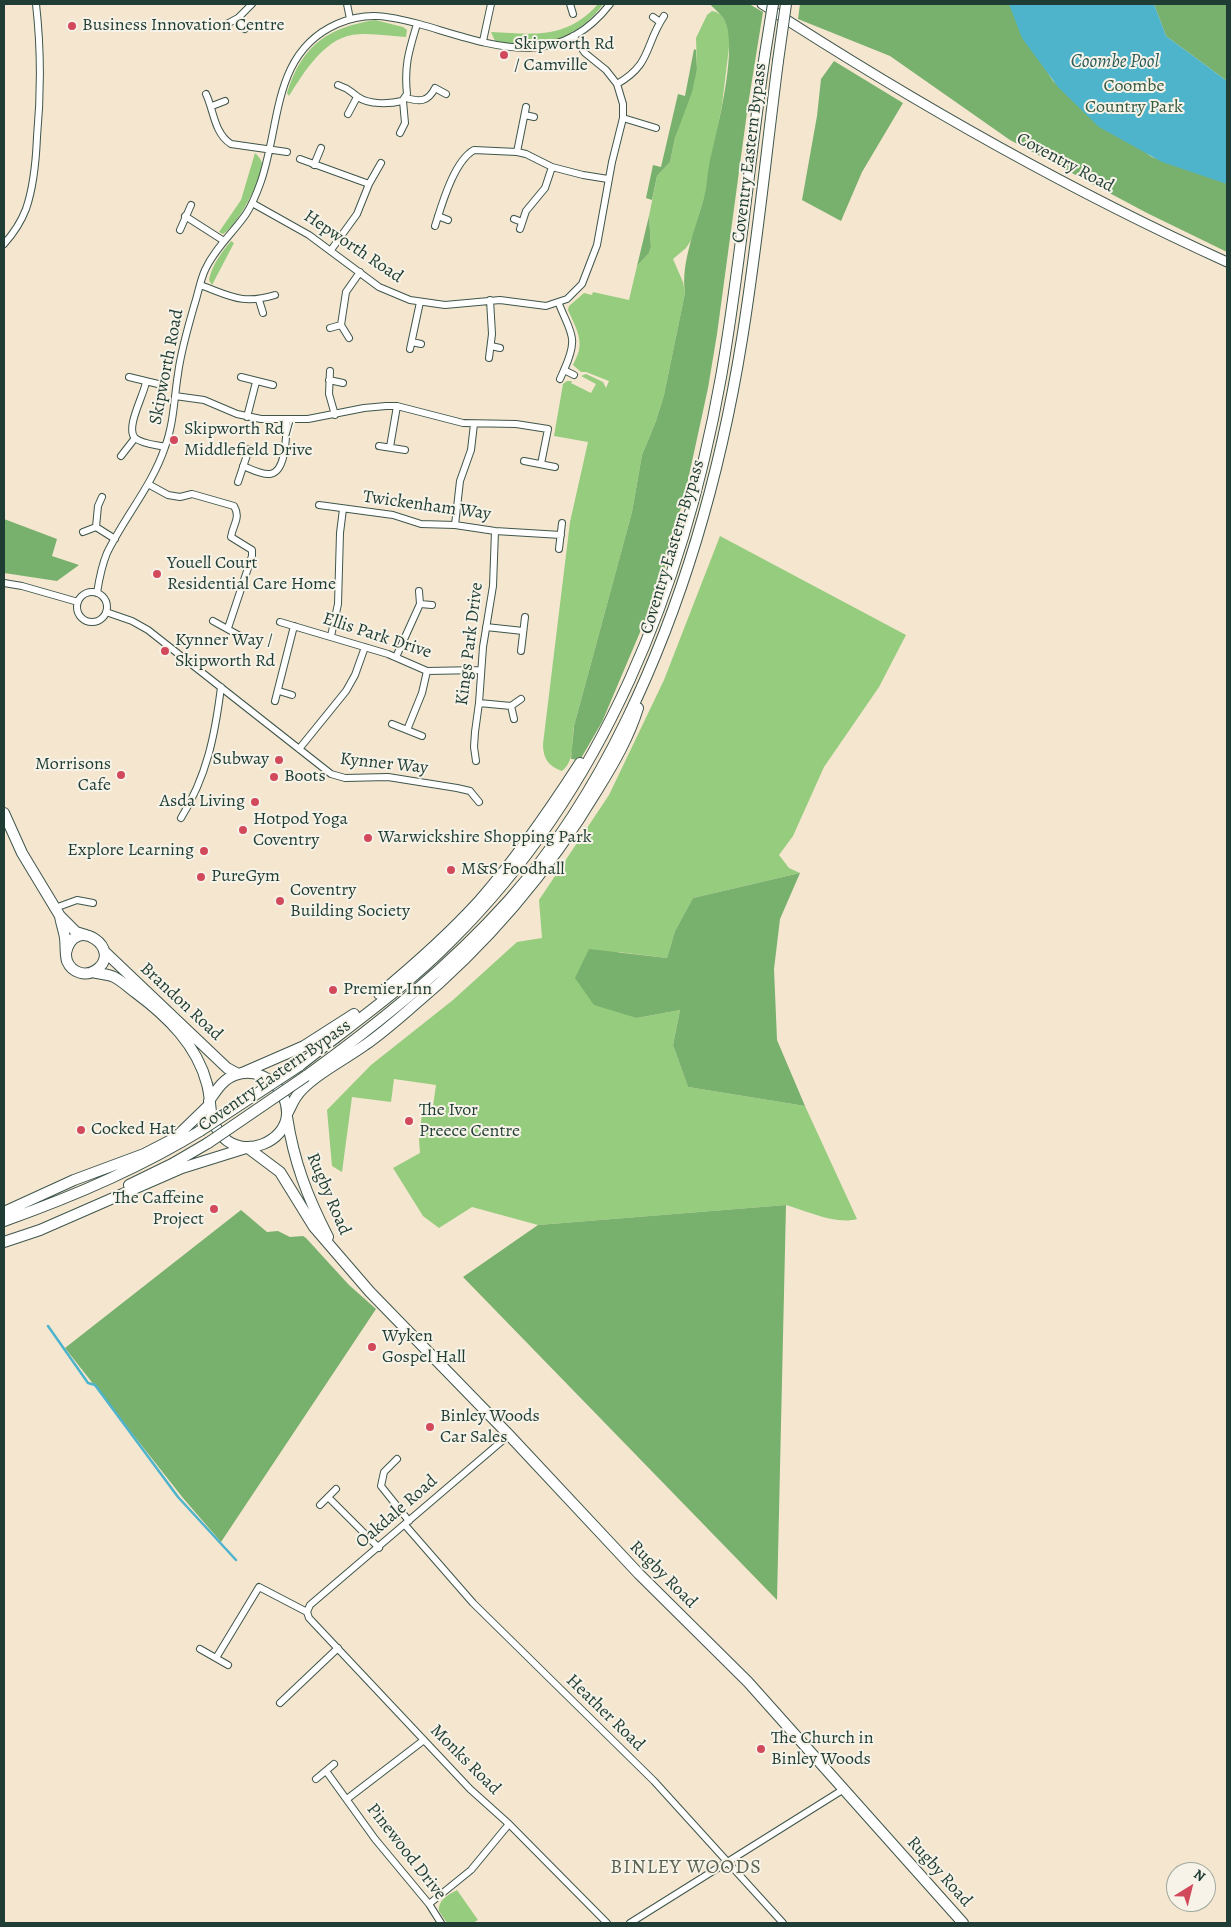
<!DOCTYPE html>
<html>
<head>
<meta charset="utf-8">
<style>
	body { margin:0 }
	#map { position:relative; width:1231px; height:1927px; overflow:hidden; background:#f5e6d0; font-family:Alegreya,serif }
	canvas { display:block }
	.frame { position:absolute; inset:0; border:5px solid #1f3d34; pointer-events:none }
	.north { position:absolute; left:1166px; top:1862px; width:50px; height:50px; box-sizing:border-box; background:#f7f3e8; border:1px solid #a1aaa0; border-radius:50%; rotate:36deg; font-size:14px; font-weight:700; line-height:20px; text-align:center; color:#1f3d34 }
	.north::after { content:''; display:block; margin:auto; width:18px; height:22px; background:#d1495b; clip-path:polygon(50% 0,100% 100%,50% 72%,0 100%) }
</style>
</head>
<body>
<div id="map">
<canvas width="1231" height="1927"></canvas>
<div class="frame"></div>
<div class="north">N</div>
</div>
<script>
const ctx = document.querySelector('canvas').getContext('2d');
ctx.lineJoin = 'round';
function fillPath(path, color) { ctx.fillStyle = color; ctx.fill(path, 'evenodd'); }
function strokePath(path, color, width, dash) { ctx.strokeStyle = color; ctx.lineWidth = width; ctx.lineCap = dash ? 'butt' : 'round'; ctx.setLineDash(dash || []); ctx.stroke(path); }
function drawText(font, color, halo, rows, align = 'center') {
  ctx.font = font + ' Alegreya,serif'; ctx.lineWidth = 4; ctx.setLineDash([]); ctx.textBaseline = 'middle'; ctx.strokeStyle = halo; ctx.fillStyle = color; for (const [text, x, y, turn = 0] of rows) {
    ctx.save(); ctx.translate(x, y); ctx.rotate((+turn || 0) * Math.PI / 180); ctx.textAlign = isNaN(turn) ? turn : align; if (halo) ctx.strokeText(text, 0, 0); ctx.fillText(text, 0, 0); ctx.restore();
  }
}
const green = new Path2D(`
	M 598,4 L 603,4 C 579,39 535,52 495,41 L 491,32 C 534,34 566,40 598,4 Z
	M 712,11 L 716,12 L 721,15 L 726,23 L 730,39 L 722,105 L 705,194 L 692,239 L 686,248 L 673,259 L 683,282 L 685,293 L 664,395 L 656,421 L 642,455 L 632,512 L 574,726 C 571,741 576,760 562,771 C 548,766 543,758 543,744 L 570,522 L 588,442 L 554,436 L 563,384 L 567,381 L 572,381 L 571,383 L 591,393 L 596,384 L 581,376 L 586,374 L 603,382 L 606,388 L 609,381 L 586,372 L 581,372 L 573,365 C 575,360 578,355 579,350 C 582,336 573,322 568,310 L 569,306 L 584,293 L 592,295 L 593,292 L 629,300 L 637,266 L 649,253 L 651,247 L 649,216 L 657,176 L 670,162 L 675,138 L 697,69 L 696,38 L 707,15 Z
	M 375,20 L 403,27 L 407,30 L 406,37 C 389,36 369,32 352,35 C 323,40 303,74 289,96 L 287,93 C 302,45 327,28 375,20 Z
	M 255,153 C 258,156 261,159 262,163 C 262,179 237,227 223,234 L 219,232 L 241,200 Z
	M 231,241 L 234,243 L 212,285 L 209,280 C 212,265 221,253 231,241 Z
	M 720,536 L 906,635 L 879,687 L 824,767 L 793,836 L 779,855 L 789,868 L 800,873 L 693,898 L 675,931 L 667,958 L 618,952 L 637,1018 L 680,1010 L 673,1045 L 688,1087 L 805,1106 L 857,1219 C 837,1225 806,1211 786,1205 L 538,1225 L 472,1207 L 439,1228 L 423,1216 L 393,1168 L 420,1153 L 419,1139 L 423,1105 L 433,1106 L 436,1085 L 394,1079 L 391,1102 L 352,1097 L 342,1172 L 332,1166 L 327,1110 L 371,1065 L 453,1000 L 517,942 L 542,938 L 539,900 L 609,795 L 664,680 Z
	M 457,1890 L 478,1920 L 473,1923 L 447,1923 L 439,1911 C 438,1900 448,1895 457,1890 Z`);
const forest = new Path2D(`
	M 710,4 L 749,4 L 763,12 L 748,105 L 717,334 L 708,388 L 688,480 L 668,558 L 646,618 L 602,722 L 580,760 L 571,759 L 574,726 L 632,512 L 642,455 L 656,421 L 664,395 L 685,293 C 680,263 697,225 704,197 C 707,187 707,176 709,166 C 716,133 737,55 726,24 C 723,15 716,11 710,4 Z
	M 800,4 L 1011,4 L 1021,31 L 1053,81 L 1090,113 L 1152,157 L 1227,183 L 1227,252 L 1147,213 L 1010,140 L 890,56 L 798,19 Z
	M 1154,4 L 1227,4 L 1227,81 L 1166,36 Z
	M 694,49 L 696,50 L 697,69 L 692,92 L 675,138 L 670,162 L 657,176 L 652,200 L 646,198 L 653,165 L 661,167 L 678,94 L 685,96 Z
	M 834,61 L 903,103 L 862,172 L 841,221 L 802,200 L 817,116 L 821,79 Z
	M 649,216 L 651,247 L 649,253 L 637,266 Z
	M 4,519 L 57,539 L 52,556 L 79,565 L 57,581 L 4,573 Z
	M 800,873 L 780,919 L 774,969 L 777,1040 L 805,1106 L 688,1087 L 673,1045 L 680,1010 L 637,1018 L 594,1005 L 575,978 L 589,949 L 667,958 L 675,931 L 693,898 Z
	M 786,1205 L 777,1600 L 463,1277 L 538,1225 Z
	M 241,1210 L 267,1232 L 278,1231 L 290,1237 L 303,1236 L 306,1238 L 349,1285 L 376,1309 L 221,1542 L 183,1498 L 65,1348 Z`);
const water = new Path2D(`
	M 1009,4 L 1154,4 L 1166,36 L 1227,81 L 1227,184 L 1162,162 L 1099,127 L 1058,87 L 1022,38 Z`);
const stream = new Path2D(`
	M 48,1326 L 88,1383 L 95,1385 L 178,1497 L 236,1560`);
const minor = new Path2D(`
	M 347,4 L 350,19
	M 570,4 L 573,14
	M 653,17 L 660,22
	M 238,18 L 245,29
	M 225,25 L 238,18 L 252,4
	M 483,41 L 491,4
	M 617,84 C 652,64 644,46 664,16
	M 338,85 C 350,89 349,91 358,97 C 369,105 390,104 402,101 L 407,94 C 404,65 409,51 417,24
	M 206,94 C 214,111 214,133 231,144 L 287,152
	M 406,98 C 420,102 428,102 435,88 L 446,94
	M 212,106 L 225,101
	M 348,114 L 357,97
	M 525,115 L 534,117
	M 623,118 L 656,128
	M 400,133 L 405,123 L 403,101
	M 517,152 L 526,107
	M 300,159 L 369,184
	M 314,165 L 321,148
	M 252,203 L 309,235 L 379,287 L 410,300 L 445,305 L 500,300 L 546,306 L 567,299 L 582,284 L 597,245 L 612,162 L 623,118 L 623,104 L 617,84 L 606,70 L 585,53 L 573,36
	M 185,216 L 224,241
	M 438,216 L 448,220
	M 514,219 L 522,222
	M 435,226 C 442,204 454,161 474,150 L 517,152 L 526,154 L 552,167 L 583,175 L 608,179
	M 520,229 L 526,211 L 545,188 L 552,167
	M 180,230 L 191,205
	M 4,244 C 13,234 21,222 26,209 C 34,186 36,161 37,137 C 41,93 41,48 36,4
	M 331,250 L 357,214 L 369,184 L 381,163
	M 200,285 C 231,296 242,305 275,295
	M 259,300 L 263,313
	M 559,304 C 571,334 579,337 564,370 L 574,375
	M 341,325 L 346,292 L 360,272
	M 330,328 L 341,325 L 349,338
	M 412,342 L 421,344
	M 491,346 L 500,348
	M 410,349 L 420,302
	M 489,358 L 492,334 L 490,300
	M 330,371 L 329,394 L 335,415
	M 129,377 L 158,384
	M 241,377 L 273,385
	M 560,379 L 564,370
	M 329,380 L 343,383
	M 146,382 C 144,395 125,428 135,438 C 142,444 157,445 165,447
	M 175,396 L 204,400 L 237,414 L 261,419 L 308,419 L 364,408 L 386,406 L 397,406 L 463,423 L 516,424 L 548,429 L 541,464
	M 247,417 L 256,382
	M 379,446 L 405,450
	M 390,447 L 397,406
	M 121,456 L 135,438
	M 524,461 L 555,467
	M 243,466 C 251,469 261,475 270,474 C 287,472 286,433 287,419
	M 238,482 L 249,449
	M 148,484 L 168,495 L 180,497 L 192,494 L 234,506 C 241,518 233,524 231,537 L 252,550 L 252,556 L 228,628
	M 319,505 L 393,515 L 421,524 L 455,525 L 495,531 L 561,535
	M 455,525 L 460,481 L 471,450 L 474,424
	M 96,527 L 98,506 L 102,497
	M 96,527 L 115,539
	M 83,532 L 96,527
	M 559,549 L 562,523
	M 4,583 L 22,586 L 78,602
	M77 607a15 15 0 1 1 30 0a15 15 0 1 1-30 0Z
	M 97,593 C 99,580 102,565 107,553 C 125,516 152,486 165,447 C 174,423 174,398 178,374 C 181,350 188,328 194,306 C 198,294 200,281 205,270 C 215,248 233,233 246,214 C 252,205 256,195 260,184 C 281,127 271,53 337,24 C 367,11 389,16 419,24 C 489,44 556,74 610,4
	M 420,604 L 432,605
	M 106,612 L 132,621 L 148,630 L 331,774 L 345,778 L 388,777 L 457,788 L 470,791 L 479,802
	M 213,621 L 240,636
	M 280,622 L 388,654 L 427,671 L 480,670
	M 486,627 L 523,631
	M 331,636 L 338,604 L 340,533 L 343,509
	M 521,651 L 525,617
	M 396,657 L 420,604 L 419,591
	M 279,691 L 292,695
	M 275,701 L 294,626
	M 479,703 L 511,706
	M 514,719 L 511,706 L 521,699
	M 392,724 L 422,736
	M 407,730 L 422,693 L 427,671
	M 299,749 L 346,691 L 355,675 L 365,647
	M 476,761 L 474,747 L 475,732 L 479,703 L 483,647 L 493,586 L 495,531
	M 181,818 C 207,776 215,735 221,687
	M 55,908 L 77,900 L 93,903
	M 397,1459 L 384,1472 L 381,1486 L 409,1521
	M 329,1498 L 379,1548
	M 320,1505 L 336,1489
	M 405,1525 L 473,1603 L 654,1781 L 783,1923
	M 307,1612 L 309,1618 L 470,1789 L 509,1824 L 607,1923
	M 307,1612 L 310,1605 L 509,1435
	M 200,1649 L 228,1665
	M 216,1658 L 259,1587 L 307,1612
	M 280,1703 L 338,1648
	M 326,1771 L 375,1839 L 429,1904 L 441,1923
	M 316,1779 L 334,1764
	M 347,1799 L 424,1740
	M 429,1904 L 471,1870 L 509,1824
	M 630,1923 L 844,1789`);
const secondary = new Path2D(`
	M 762,4 C 910,100 1066,189 1227,262`);
const primary = new Path2D(`
	M 4,813 L 22,853 L 60,916 L 76,932 L 86,935
	M 60,916 C 61,923 64,931 65,938 C 66,946 65,954 67,961 C 72,973 86,977 96,970 C 125,950 74,913 66,953
	M 104,951 L 227,1068 L 238,1074
	M 92,972 C 99,974 108,974 114,977 C 122,981 129,988 136,993 C 167,1016 197,1045 207,1084 C 213,1105 206,1118 223,1137 C 244,1159 286,1142 287,1114 C 288,1088 261,1066 235,1075 C 223,1079 216,1091 209,1101
	M 287,1117 C 294,1162 307,1196 328,1237
	M 248,1148 L 280,1172 L 314,1227 L 370,1292 L 509,1435 L 639,1574 L 748,1682 L 963,1923`);
const trunk = new Path2D(`
	M 379,994 C 414,965 448,935 479,901 C 517,858 549,811 580,763
	M 299,1066 C 351,1025 406,987 452,940 C 604,789 684,585 721,377 C 740,270 749,162 765,54
	M 242,1073 L 304,1046 L 354,1014
	M 306,1076 C 379,1023 449,967 509,900 C 557,846 596,783 627,719 C 685,599 721,470 742,339 C 757,247 766,154 778,61
	M 287,1114 C 290,1109 292,1103 296,1097 C 308,1078 346,1059 365,1045 C 381,1034 397,1020 412,1007 C 485,946 549,871 598,789 C 614,763 629,737 638,708
	M 129,1185 L 172,1164 L 208,1143
	M 4,1212 L 74,1180 L 144,1154 L 175,1138 L 209,1105
	M 4,1221 C 72,1197 138,1169 200,1131
	M 4,1242 L 40,1230 L 182,1168 L 246,1148`);
const trunkBridge = new Path2D(`
	M 765,54 L 773,4
	M 778,61 L 786,4
	M 200,1131 L 299,1066
	M 208,1143 L 306,1076`);
const markers = [
	[72,26,5,"#d1495b"],
	[504,55,5,"#d1495b"],
	[174,440,5,"#d1495b"],
	[157,574,5,"#d1495b"],
	[165,651,5,"#d1495b"],
	[279,760,5,"#d1495b"],
	[121,775,5,"#d1495b"],
	[274,777,5,"#d1495b"],
	[255,802,5,"#d1495b"],
	[243,830,5,"#d1495b"],
	[368,838,5,"#d1495b"],
	[204,851,5,"#d1495b"],
	[451,870,5,"#d1495b"],
	[201,877,5,"#d1495b"],
	[280,901,5,"#d1495b"],
	[333,990,5,"#d1495b"],
	[409,1121,5,"#d1495b"],
	[81,1130,5,"#d1495b"],
	[214,1209,5,"#d1495b"],
	[372,1347,5,"#d1495b"],
	[430,1427,5,"#d1495b"],
	[761,1749,5,"#d1495b"]
];
const poiNames = [
	["Business Innovation Centre",82,26],
	["Skipworth Rd",514,45],
	["/ Camville",514,66],
	["Skipworth Rd /",184,430],
	["Middlefield Drive",184,451],
	["Youell Court",167,564],
	["Residential Care Home",167,585],
	["Kynner Way /",175,641],
	["Skipworth Rd",175,662],
	["Subway",269,760,"right"],
	["Morrisons",111,765,"right"],
	["Cafe",111,786,"right"],
	["Boots",284,777],
	["Asda Living",245,802,"right"],
	["Hotpod Yoga",253,820],
	["Coventry",253,841],
	["Warwickshire Shopping Park",378,838],
	["Explore Learning",194,851,"right"],
	["M&S Foodhall",461,870],
	["PureGym",211,877],
	["Coventry",290,891],
	["Building Society",290,912],
	["Premier Inn",343,990],
	["The Ivor",419,1111],
	["Preece Centre",419,1132],
	["Cocked Hat",91,1130],
	["The Caffeine",204,1199,"right"],
	["Project",204,1220,"right"],
	["Wyken",382,1337],
	["Gospel Hall",382,1358],
	["Binley Woods",440,1417],
	["Car Sales",440,1438],
	["The Church in",771,1739],
	["Binley Woods",771,1760]
];
const parkNames = [
	["Coombe",1134,87],
	["Country Park",1134,108]
];
const streetNames = [
	["Coventry Eastern Bypass",750,153,-83],
	["Coventry Road",1065,163,28],
	["Hepworth Road",353,247,34],
	["Skipworth Road",167,367,-79],
	["Twickenham Way",427,506,8],
	["Coventry Eastern Bypass",673,547,-73],
	["Ellis Park Drive",377,636,18],
	["Kings Park Drive",470,644,-83],
	["Kynner Way",384,764,6],
	["Brandon Road",181,1002,43],
	["Coventry Eastern Bypass",275,1076,-35],
	["Rugby Road",328,1194,67],
	["Oakdale Road",397,1512,-41],
	["Rugby Road",663,1575,45],
	["Heather Road",605,1713,44],
	["Monks Road",465,1760,45],
	["Pinewood Drive",406,1852,52],
	["Rugby Road",939,1872,48]
];
const waterNames = [
	["Coombe Pool",1115,62]
];
const quarterNames = [
	["BINLEY WOODS",686,1868]
];
fillPath(green, '#95cc7e');
fillPath(forest, '#78b06d');
fillPath(water, '#4db4cc');
strokePath(stream, '#4db4cc', 2.5);
strokePath(minor, '#3f564b', 8);
strokePath(secondary, '#3f564b', 11);
strokePath(primary, '#3f564b', 12);
strokePath(trunk, '#3f564b', 12);
strokePath(minor, '#fff', 6);
strokePath(secondary, '#fff', 9);
strokePath(primary, '#fff', 10);
strokePath(trunk, '#fff', 10);
strokePath(trunkBridge, '#3f564b', 12, []);
strokePath(trunkBridge, '#fff', 10);
for (const [x, y, r, color] of markers) { const dot = new Path2D(); dot.arc(x, y, r, 0, 2 * Math.PI); ctx.fillStyle = color; ctx.fill(dot); strokePath(dot, '#f7f3e8', 2); }
drawText('18px', '#1f3d34', '#f7f3e8', poiNames, 'left');
drawText('18px', '#375a43', '#f7f3e8', parkNames);
drawText('18px', '#1f3d34', '#f7f3e8', streetNames);
drawText('italic 19px', '#2a5b5a', '#f7f3e8', waterNames);
ctx.letterSpacing = '1px';
drawText('20px', '#5d6552', '#f7f3e8', quarterNames);
ctx.letterSpacing = '0px';
</script>
</body>
</html>
